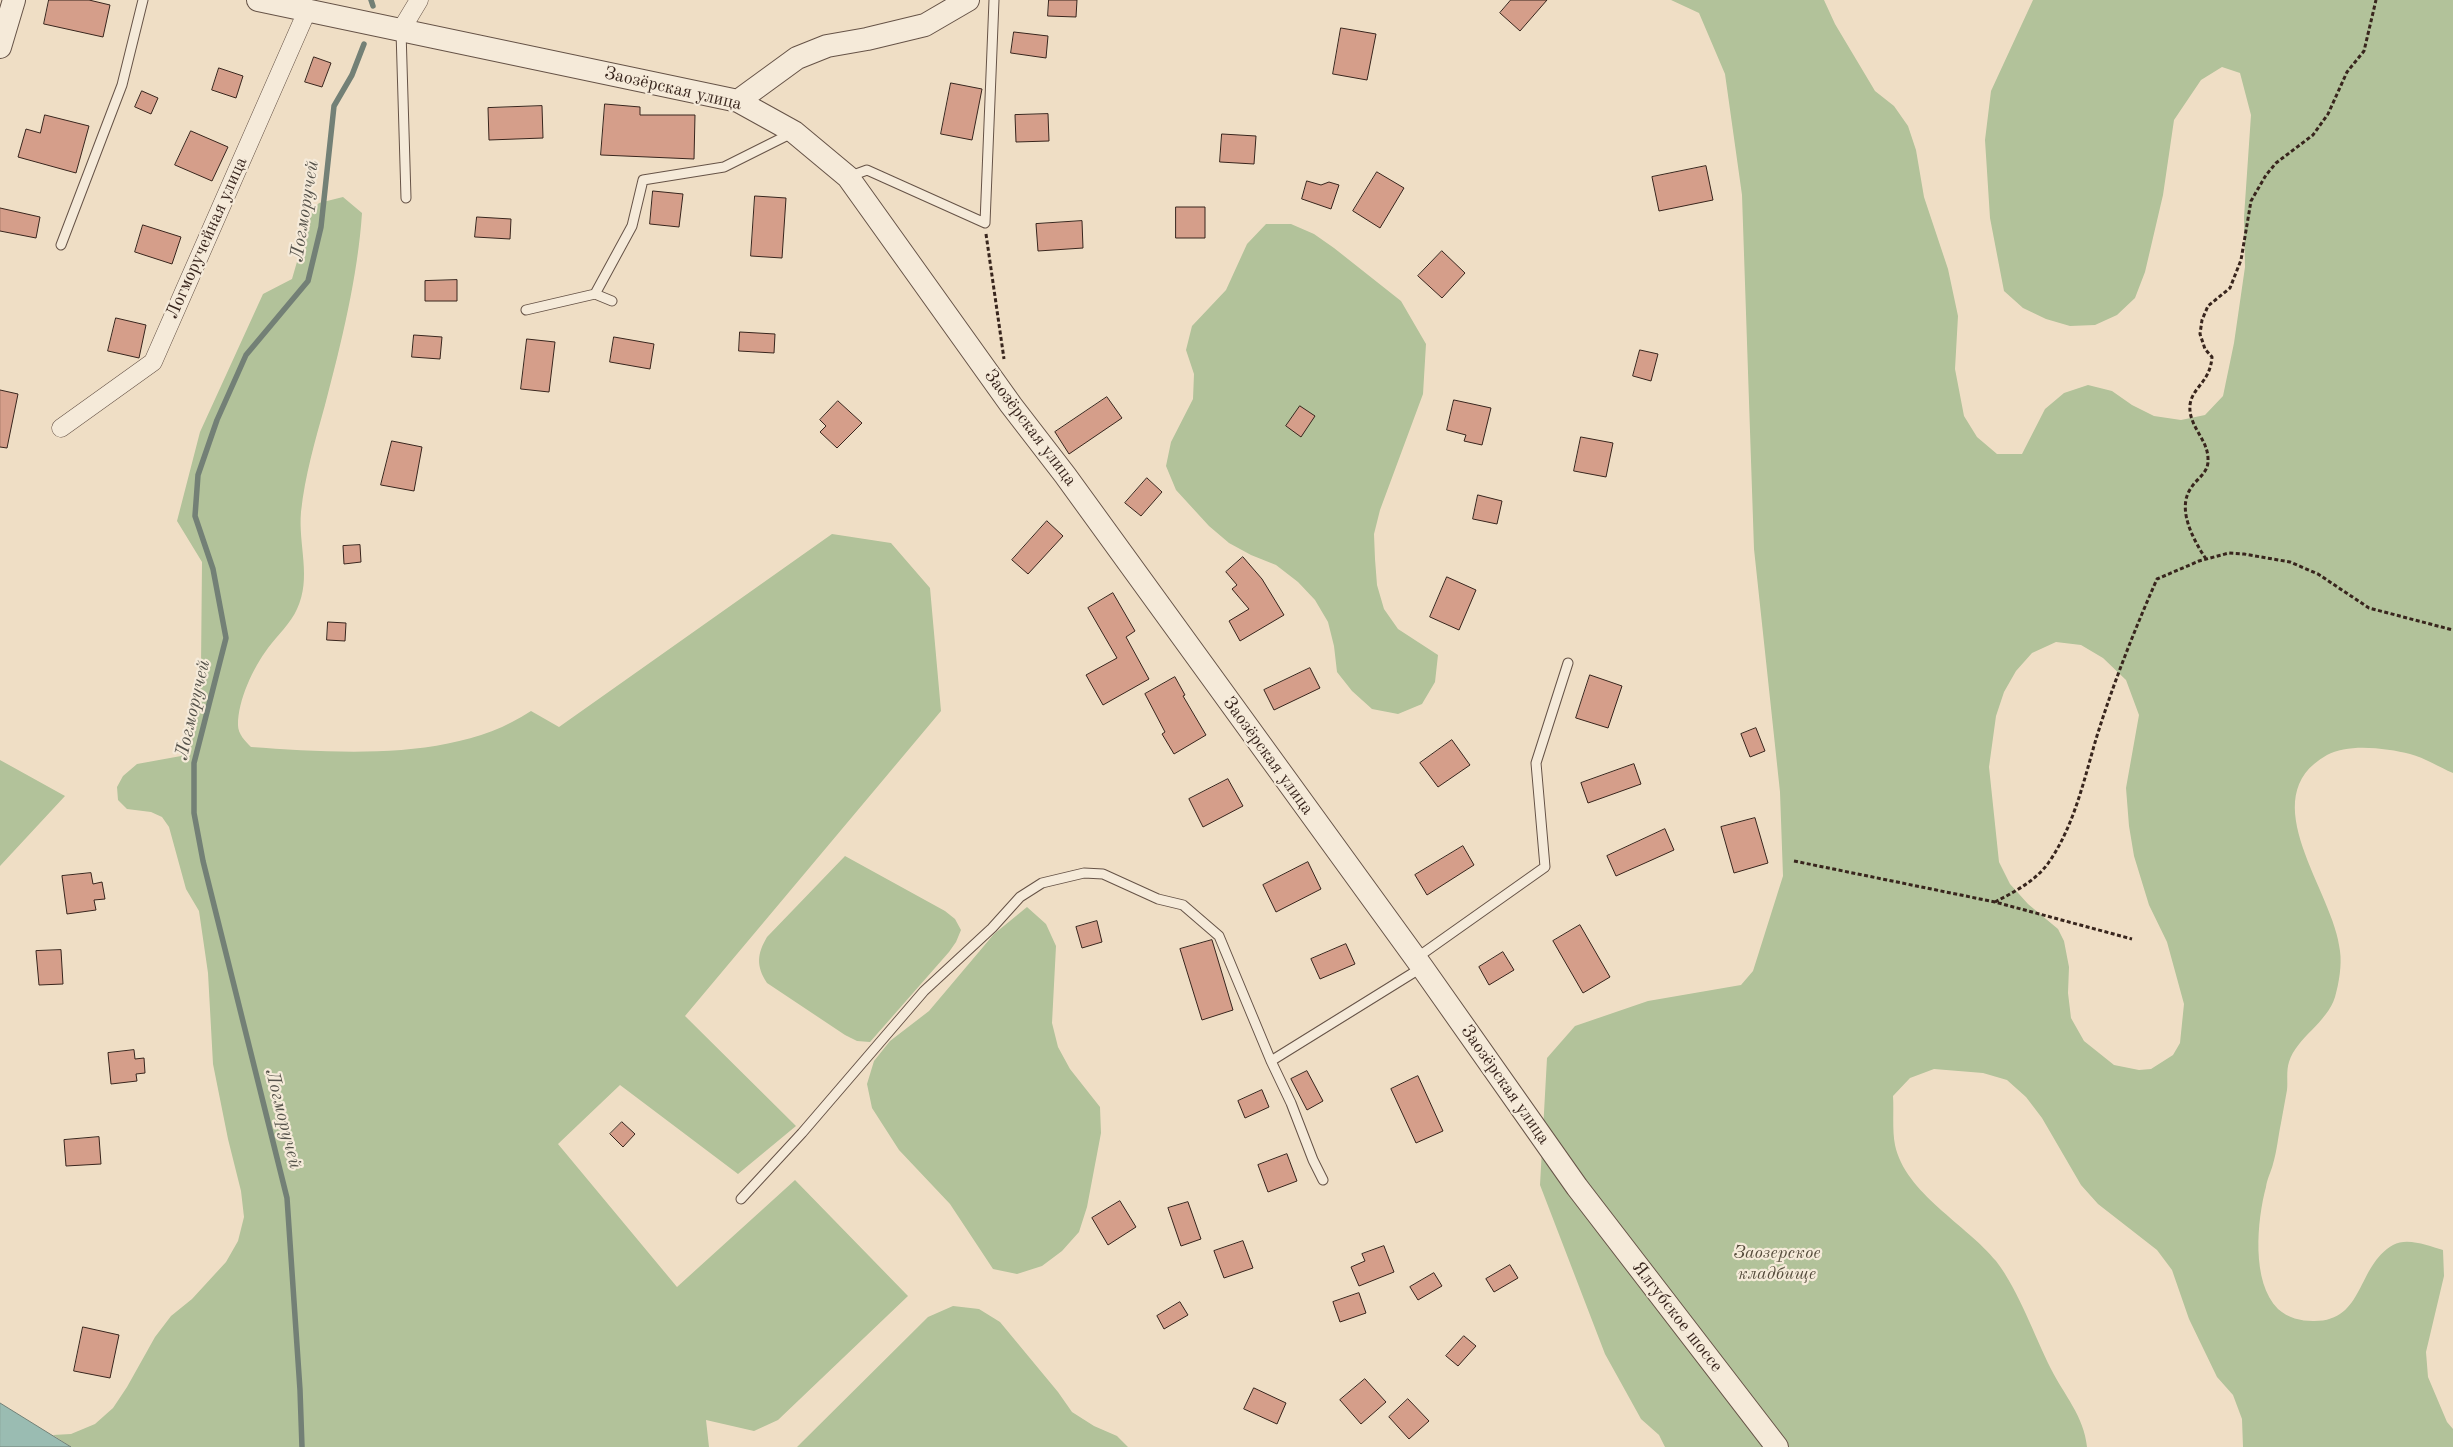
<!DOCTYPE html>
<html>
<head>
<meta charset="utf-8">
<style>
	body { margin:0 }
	canvas { display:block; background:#efdec5 }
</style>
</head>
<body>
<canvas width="2453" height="1447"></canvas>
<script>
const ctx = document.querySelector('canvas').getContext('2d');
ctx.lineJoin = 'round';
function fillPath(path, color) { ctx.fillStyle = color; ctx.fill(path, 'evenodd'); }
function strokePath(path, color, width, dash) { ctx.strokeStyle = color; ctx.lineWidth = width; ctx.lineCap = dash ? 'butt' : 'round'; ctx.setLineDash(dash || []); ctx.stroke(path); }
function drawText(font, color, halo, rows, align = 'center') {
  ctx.font = font + ' "Old Standard TT",serif'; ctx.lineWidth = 4.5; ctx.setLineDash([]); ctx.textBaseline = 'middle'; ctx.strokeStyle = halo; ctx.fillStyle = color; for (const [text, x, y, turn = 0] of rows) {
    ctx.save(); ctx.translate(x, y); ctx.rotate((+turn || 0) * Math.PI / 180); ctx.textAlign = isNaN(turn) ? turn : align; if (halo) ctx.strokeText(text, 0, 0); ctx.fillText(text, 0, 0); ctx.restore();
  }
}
const green = new Path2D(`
	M 1671,0 L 1824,0 L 1835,24 L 1875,91 L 1894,106 L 1908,126 L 1916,150 L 1924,197 L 1948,269 L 1958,316 L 1955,369 L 1964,416 L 1977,437 L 1997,454 L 2022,454 L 2045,409 L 2064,393 L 2088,385 L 2112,391 L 2132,405 L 2154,416 L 2181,420 L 2205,415 L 2223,396 L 2234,343 L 2245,267 L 2244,217 L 2251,115 L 2240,73 L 2222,67 L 2201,80 L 2174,120 L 2163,195 L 2145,272 L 2135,298 L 2117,315 L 2095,325 L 2070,326 L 2046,319 L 2023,308 L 2004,291 L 1990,218 L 1985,140 L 1991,91 L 2033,0 L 2453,0 L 2453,773 C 2439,767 2425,758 2410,754 C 2387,748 2348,743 2327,755 C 2250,798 2335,892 2340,951 C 2342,965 2339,983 2335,997 C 2327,1023 2297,1037 2289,1062 C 2286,1071 2288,1082 2287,1090 C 2285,1101 2283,1112 2281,1123 C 2278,1137 2277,1151 2273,1164 C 2271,1172 2267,1179 2266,1187 C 2257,1220 2251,1282 2278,1309 C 2288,1318 2301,1321 2313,1321 C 2365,1322 2356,1266 2393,1245 C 2408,1237 2428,1246 2443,1250 L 2444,1276 L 2426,1352 L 2428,1377 L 2447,1422 L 2453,1429 L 2453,1447 L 2243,1447 L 2242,1419 L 2233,1395 L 2217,1377 L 2189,1319 L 2172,1270 L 2157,1250 L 2098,1204 L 2081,1185 L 2042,1118 L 2026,1097 L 2007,1080 L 1983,1073 L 1934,1069 L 1910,1078 L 1893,1096 C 1894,1111 1892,1130 1895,1145 C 1905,1193 1967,1225 1996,1261 C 2019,1291 2034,1335 2051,1369 C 2064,1395 2084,1416 2087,1447 L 1665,1447 L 1659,1435 L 1641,1419 L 1605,1354 L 1540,1185 L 1547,1058 L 1575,1026 L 1648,1001 L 1741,985 L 1753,971 L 1783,876 L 1780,792 L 1754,549 L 1742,195 L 1725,74 L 1699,13 ZM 2056,642 L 2081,645 L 2103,658 L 2126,680 L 2139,715 L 2126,788 L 2129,826 L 2134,856 L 2149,905 L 2167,942 L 2184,1004 L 2180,1043 L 2173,1055 L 2151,1069 L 2139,1070 L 2114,1065 L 2084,1041 L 2071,1018 L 2068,993 L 2069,967 L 2064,941 L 2058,929 L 2028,904 L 2010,884 L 1999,862 L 1989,767 L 1996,716 L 2004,692 L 2016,671 L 2032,653 Z
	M 343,197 L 362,213 C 358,275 341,345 325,405 C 315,441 305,475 301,512 C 298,545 312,578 297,609 C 291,623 277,636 268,648 C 253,668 238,700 238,725 C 238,734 245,741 251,747 C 339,753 455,762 531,711 L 559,727 L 832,534 L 891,543 L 930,588 L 941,711 L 685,1016 L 796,1126 L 738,1174 L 620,1085 L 558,1144 L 677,1287 L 795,1180 L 908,1296 L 778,1420 L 754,1431 L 706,1420 L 709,1447 L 71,1447 L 53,1435 L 71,1434 L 95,1424 L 113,1408 L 127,1387 L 155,1337 L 171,1316 L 192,1299 L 226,1262 L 238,1241 L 244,1217 L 241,1191 L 228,1139 L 213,1064 L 208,973 L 199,911 L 186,889 L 169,827 L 162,817 L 151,812 L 127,809 L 118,800 L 117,787 L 123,776 L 137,764 L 181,756 L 201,667 L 202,562 L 177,521 L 200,432 L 263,294 L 292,279 L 312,210 L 319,203 Z
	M 1266,224 L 1291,224 L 1314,234 L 1334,248 L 1401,301 L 1426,344 L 1423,394 L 1380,510 L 1374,534 L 1375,559 L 1377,585 L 1384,609 L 1398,629 L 1438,655 L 1435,682 L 1422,704 L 1398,714 L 1372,709 L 1352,691 L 1337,672 L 1334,646 L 1328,622 L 1315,600 L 1298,582 L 1276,565 L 1251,555 L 1229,543 L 1209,526 L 1176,490 L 1166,466 L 1171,442 L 1193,399 L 1194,374 L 1186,350 L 1192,326 L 1226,290 L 1247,244 Z
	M 0,760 L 65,796 L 0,866 Z
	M 845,856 L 945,911 L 955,919 L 961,930 L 956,942 L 949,952 L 870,1042 L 857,1041 L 845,1035 L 767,983 C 756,966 757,954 767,937 Z
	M 1027,907 L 1046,924 L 1056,946 L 1052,1023 L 1058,1047 L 1070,1069 L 1100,1107 L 1101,1133 L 1087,1207 L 1079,1232 L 1062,1251 L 1042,1266 L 1017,1274 L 993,1269 L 950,1204 L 899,1150 L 872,1108 L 867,1084 L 874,1061 L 890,1041 L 929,1011 L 994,934 Z
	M 953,1306 L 979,1309 L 1000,1322 L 1058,1392 L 1072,1412 L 1094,1426 L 1117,1436 L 1128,1447 L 797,1447 L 928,1317 Z`);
const water = new Path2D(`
	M 0,1403 L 71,1447 L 0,1447 Z`);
const stream = new Path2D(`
	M 371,0 L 373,6
	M 302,1447 L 300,1390 L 287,1198 L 203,861 L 194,813 L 194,763 L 226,638 L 213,569 L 195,516 L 198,475 L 217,420 L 246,355 L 308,281 L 321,227 L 334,106 L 352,75 L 364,44`);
const building = new Path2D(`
	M 49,0 L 89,0 L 110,5 L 103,37 L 44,24 Z
	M 1049,0 L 1077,0 L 1076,17 L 1048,16 Z
	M 1511,0 L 1547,0 L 1520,31 L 1500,13 Z
	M 1341,28 L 1376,34 L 1367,80 L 1333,74 Z
	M 1014,32 L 1048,36 L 1046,58 L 1011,53 Z
	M 314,57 L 331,63 L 322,87 L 305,82 Z
	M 219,68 L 243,76 L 236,98 L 212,90 Z
	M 951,83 L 982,89 L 972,140 L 941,134 Z
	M 142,91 L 158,98 L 151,114 L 135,107 Z
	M 605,104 L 640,107 L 640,115 L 695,115 L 694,159 L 601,155 Z
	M 542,106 L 543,138 L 489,140 L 488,108 Z
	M 1048,114 L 1049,141 L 1016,142 L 1015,115 Z
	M 45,115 L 89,126 L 76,173 L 18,157 L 26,129 L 40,133 Z
	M 191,131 L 228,147 L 212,181 L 175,165 Z
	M 1222,134 L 1256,136 L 1254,164 L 1220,162 Z
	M 1706,166 L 1713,200 L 1659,211 L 1652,177 Z
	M 1377,172 L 1404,188 L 1380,228 L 1353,211 Z
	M 1307,181 L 1321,185 L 1329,182 L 1339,185 L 1331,209 L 1302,199 Z
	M 653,191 L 683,194 L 679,227 L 650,224 Z
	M 755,196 L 786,198 L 782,258 L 751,256 Z
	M 1176,207 L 1205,207 L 1205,238 L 1176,238 Z
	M 0,208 L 40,217 L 36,238 L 0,231 Z
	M 477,217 L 511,219 L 510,239 L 475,237 Z
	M 1082,221 L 1083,248 L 1038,251 L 1036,224 Z
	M 143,225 L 181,237 L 172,264 L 135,252 Z
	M 1442,251 L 1465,273 L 1442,298 L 1418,276 Z
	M 457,280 L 457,301 L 425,301 L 425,281 Z
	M 116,318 L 146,325 L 139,358 L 108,351 Z
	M 740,332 L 775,334 L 774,353 L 739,351 Z
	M 414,335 L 442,337 L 440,359 L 412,357 Z
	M 614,337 L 654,344 L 650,369 L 610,362 Z
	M 527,339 L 555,342 L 549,392 L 521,389 Z
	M 1640,350 L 1658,354 L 1651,381 L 1633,376 Z
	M 0,390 L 18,394 L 7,448 L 0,447 Z
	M 1107,397 L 1122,418 L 1069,454 L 1055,432 Z
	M 1454,400 L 1491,408 L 1482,445 L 1464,441 L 1466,435 L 1447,430 Z
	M 838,401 L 862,423 L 837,448 L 820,432 L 826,426 L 820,420 Z
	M 1300,406 L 1315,416 L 1301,437 L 1286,426 Z
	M 1581,437 L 1613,443 L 1606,477 L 1574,471 Z
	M 392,441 L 422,447 L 414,491 L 381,485 Z
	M 1147,478 L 1162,492 L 1141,516 L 1125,503 Z
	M 1478,495 L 1502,501 L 1497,524 L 1473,519 Z
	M 1047,521 L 1063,536 L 1028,574 L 1012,560 Z
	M 360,545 L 361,562 L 344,564 L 343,546 Z
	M 1243,557 L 1262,579 L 1284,615 L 1240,641 L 1229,621 L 1249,609 L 1232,589 L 1237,585 L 1226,572 Z
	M 1447,577 L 1476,590 L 1459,630 L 1430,617 Z
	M 1113,593 L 1135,631 L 1126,637 L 1149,679 L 1103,705 L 1086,675 L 1117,658 L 1088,608 Z
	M 328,622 L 346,623 L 345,641 L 327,640 Z
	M 1310,668 L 1320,688 L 1274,710 L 1264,690 Z
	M 1590,675 L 1622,686 L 1608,728 L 1576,718 Z
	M 1175,677 L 1185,695 L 1183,696 L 1206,735 L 1174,754 L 1162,734 L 1165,732 L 1145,694 Z
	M 1756,728 L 1765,751 L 1750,757 L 1741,734 Z
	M 1452,740 L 1470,765 L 1438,787 L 1420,763 Z
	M 1634,764 L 1641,784 L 1588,803 L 1581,783 Z
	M 1228,779 L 1243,806 L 1203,827 L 1189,799 Z
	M 1755,818 L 1768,863 L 1734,873 L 1721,827 Z
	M 1665,829 L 1674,850 L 1616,876 L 1607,856 Z
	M 1463,846 L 1474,865 L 1427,895 L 1415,875 Z
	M 1308,862 L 1321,889 L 1276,912 L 1263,885 Z
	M 91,873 L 93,884 L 102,882 L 105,899 L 94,900 L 96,910 L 67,914 L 62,876 Z
	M 1097,921 L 1102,942 L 1082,948 L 1076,927 Z
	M 1580,925 L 1610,977 L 1583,993 L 1553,941 Z
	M 1212,940 L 1233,1010 L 1202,1020 L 1180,949 Z
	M 1346,944 L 1355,964 L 1320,979 L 1311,959 Z
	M 61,950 L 63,984 L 39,985 L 36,951 Z
	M 1503,952 L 1514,970 L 1489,985 L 1479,967 Z
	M 134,1050 L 135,1059 L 144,1058 L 145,1073 L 136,1074 L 137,1081 L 111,1084 L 108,1053 Z
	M 1307,1071 L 1323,1101 L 1307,1110 L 1291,1079 Z
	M 1418,1076 L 1443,1131 L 1416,1143 L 1391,1089 Z
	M 1262,1090 L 1269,1107 L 1245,1118 L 1238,1101 Z
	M 622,1122 L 635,1134 L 623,1147 L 610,1134 Z
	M 99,1137 L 101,1164 L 66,1166 L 64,1140 Z
	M 1287,1154 L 1297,1181 L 1268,1192 L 1258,1165 Z
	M 1120,1201 L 1136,1227 L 1108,1245 L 1092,1218 Z
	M 1188,1202 L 1201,1239 L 1181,1246 L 1168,1208 Z
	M 1243,1241 L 1253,1268 L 1224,1278 L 1214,1251 Z
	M 1384,1246 L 1394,1272 L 1359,1286 L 1351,1267 L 1365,1261 L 1362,1254 Z
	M 1510,1265 L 1518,1278 L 1494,1292 L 1486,1279 Z
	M 1434,1273 L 1442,1286 L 1418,1300 L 1410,1287 Z
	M 1359,1293 L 1366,1313 L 1340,1322 L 1333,1302 Z
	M 1180,1302 L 1188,1315 L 1164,1329 L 1157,1316 Z
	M 83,1327 L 119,1335 L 110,1378 L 74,1371 Z
	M 1464,1336 L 1476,1346 L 1458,1366 L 1446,1356 Z
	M 1365,1379 L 1386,1402 L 1361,1424 L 1340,1400 Z
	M 1254,1388 L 1286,1403 L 1277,1424 L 1244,1409 Z
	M 1408,1399 L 1429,1421 L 1409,1439 L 1389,1417 Z`);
const path = new Path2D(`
	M 986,234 L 1004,359
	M 2206,559 C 2194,541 2176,509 2191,488 C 2197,478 2209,473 2208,459 C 2208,439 2188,426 2190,405 C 2192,387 2210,383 2212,357 L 2205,349 L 2200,334 L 2202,320 L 2208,306 L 2230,288 L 2241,260 L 2251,201 L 2266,175 L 2276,163 L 2313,135 L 2328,114 L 2347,72 L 2364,51 L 2376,0
	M 1794,861 L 1995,902 L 2132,939
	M 1995,902 C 2014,892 2036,881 2049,862 C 2074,826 2084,780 2096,739 C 2113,684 2134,631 2157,579 L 2199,561 L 2229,553 L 2244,554 L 2290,562 L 2318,574 L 2369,608 L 2453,630`);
const service = new Path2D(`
	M 401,31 L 406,198
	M 848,177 L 867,170 L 985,223 L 994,0
	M 61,245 L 122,85 L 143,0
	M 595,294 L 632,226 L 643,180 L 724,167 L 792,133
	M 526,310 L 595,294 L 612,301
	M 1415,959 L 1545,867 L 1536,763 L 1568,663
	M 1271,1061 L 1421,968
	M 741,1199 L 802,1133 L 924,991 L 992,928 L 1020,897 L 1042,883 L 1084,873 L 1103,874 L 1158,899 L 1183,905 L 1219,936 L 1271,1061 L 1291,1103 L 1313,1160 L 1323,1180`);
const minor = new Path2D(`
	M 401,30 L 419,0
	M 61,428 L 153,362 L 307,11`);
const tertiary = new Path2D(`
	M 258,0 L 738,101 L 794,132 L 848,177 L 1011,405 L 1065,475 L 1422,967 L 1577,1187 L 1777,1447
	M 0,47 L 14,0
	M 738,101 L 797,58 L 827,46 L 867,39 L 925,25 L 968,0`);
const streetNames = [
	["Заозёрская улица",673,89,13],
	["Логморучейная улица",207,238,-66],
	["Заозёрская улица",1030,428,53],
	["Заозёрская улица",1268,756,54],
	["Заозёрская улица",1505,1085,55],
	["Ялгубское шоссе",1677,1317,52]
];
const parkNames = [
	["Заозерское",1777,1253],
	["кладбище",1777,1274]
];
const waterNames = [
	["Логморучей",305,211,-81],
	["Логморучей",193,710,-77],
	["Логморучей",283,1119,76]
];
fillPath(green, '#b2c29a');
fillPath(water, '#9abcb2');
strokePath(water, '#738076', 1);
strokePath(stream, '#738076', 5.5);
fillPath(building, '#d59e8a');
strokePath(building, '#38251d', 1);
strokePath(service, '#665347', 11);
strokePath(minor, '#665347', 19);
strokePath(tertiary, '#665347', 24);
strokePath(path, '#38251d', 3, [4, 2.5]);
strokePath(service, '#f5ead9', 9);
strokePath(minor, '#f5ead9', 18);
strokePath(tertiary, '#f5ead9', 22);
drawText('18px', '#38251d', '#f5ead9', streetNames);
drawText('italic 18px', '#564c3c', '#f5ead9', parkNames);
drawText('italic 19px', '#55524a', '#f5ead9', waterNames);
</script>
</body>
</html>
